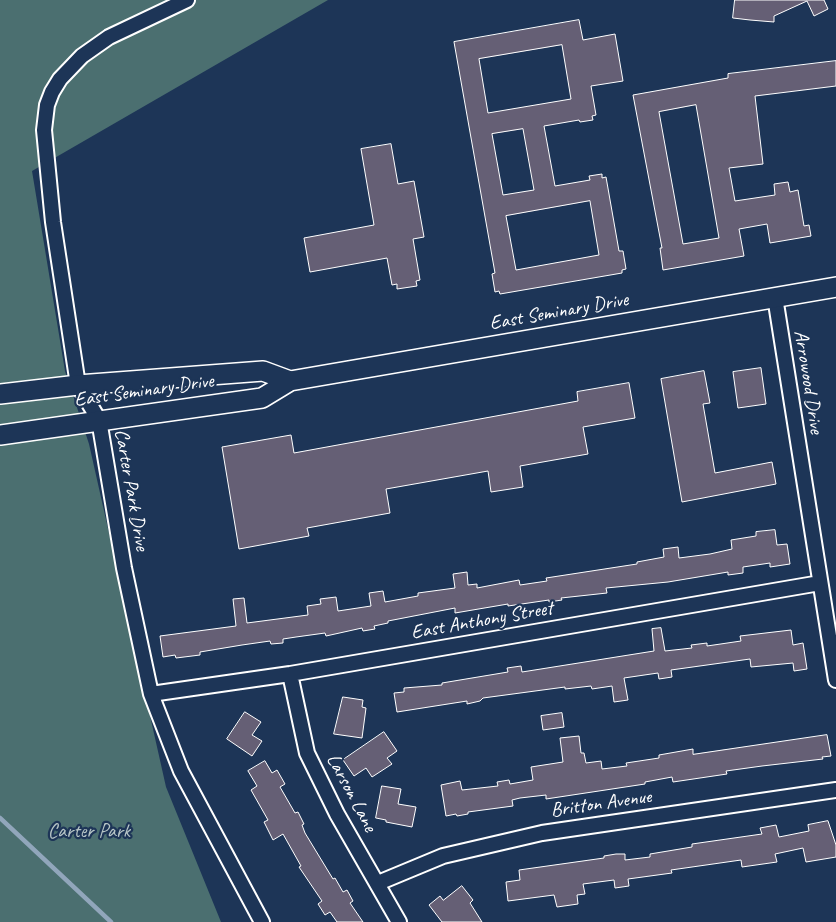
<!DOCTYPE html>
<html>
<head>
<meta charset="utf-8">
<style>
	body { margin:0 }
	canvas { display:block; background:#1d3557 }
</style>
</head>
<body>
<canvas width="836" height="922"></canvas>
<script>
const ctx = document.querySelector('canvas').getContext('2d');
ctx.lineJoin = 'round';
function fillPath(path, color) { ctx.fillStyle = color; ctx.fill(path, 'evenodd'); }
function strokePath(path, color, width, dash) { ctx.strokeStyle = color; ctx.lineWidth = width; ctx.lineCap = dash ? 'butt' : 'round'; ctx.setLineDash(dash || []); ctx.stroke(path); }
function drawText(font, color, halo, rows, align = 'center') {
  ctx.font = font + ' Caveat,sans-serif'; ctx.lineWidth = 4.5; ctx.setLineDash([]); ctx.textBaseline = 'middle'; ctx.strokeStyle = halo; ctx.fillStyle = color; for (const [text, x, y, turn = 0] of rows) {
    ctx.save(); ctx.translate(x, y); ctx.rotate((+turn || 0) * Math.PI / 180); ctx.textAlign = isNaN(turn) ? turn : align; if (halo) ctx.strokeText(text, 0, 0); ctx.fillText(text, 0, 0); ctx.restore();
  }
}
const green = new Path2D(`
	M 0,0 L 328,0 L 32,171 L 65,371 L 89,444 L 166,787 L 221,922 L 0,922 Z`);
const stream = new Path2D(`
	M 0,818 L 111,922`);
const building = new Path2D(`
	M 735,0 L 824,0 L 828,9 L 814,16 L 807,1 L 774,16 L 774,22 L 750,20 L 733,18 Z
	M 579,20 L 583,40 L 615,34 L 623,81 L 591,86 L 596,115 L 592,116 L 593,120 L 580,122 L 579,120 L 544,126 L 555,186 L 590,180 L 589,176 L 602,174 L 602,178 L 606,177 L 619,251 L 623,251 L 626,269 L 622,270 L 622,273 L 500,294 L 499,291 L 495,292 L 492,274 L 495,273 L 454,42 ZM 562,45 L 571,99 L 488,113 L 479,59 ZM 523,129 L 534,190 L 503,195 L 492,134 ZM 590,201 L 599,255 L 516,270 L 506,216 Z
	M 836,61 L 836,86 L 755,96 L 763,164 L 729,168 L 735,201 L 775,195 L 774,184 L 788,182 L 790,192 L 798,190 L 804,226 L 809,225 L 811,236 L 770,243 L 767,224 L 739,229 L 744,256 L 663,270 L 660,248 L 662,248 L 633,95 L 728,78 L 728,74 ZM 696,105 L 719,238 L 683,244 L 659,112 Z
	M 391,144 L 398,184 L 414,181 L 424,237 L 413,239 L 420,280 L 416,281 L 417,286 L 397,289 L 397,284 L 392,285 L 387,258 L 310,272 L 304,238 L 374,225 L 361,149 Z
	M 761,368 L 766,404 L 738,408 L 733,372 Z
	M 704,371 L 710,403 L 703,404 L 715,473 L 772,462 L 776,484 L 682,502 L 661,379 Z
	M 629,383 L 635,418 L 583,427 L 588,454 L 520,466 L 523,487 L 491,492 L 488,471 L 386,489 L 390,513 L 307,528 L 309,536 L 239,549 L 222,447 L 291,435 L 294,453 L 578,401 L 577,392 Z
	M 775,530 L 777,545 L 787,544 L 790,564 L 770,567 L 770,563 L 743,567 L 743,573 L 728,575 L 728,572 L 668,582 L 606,588 L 607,593 L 561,598 L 562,600 L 549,602 L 549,600 L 508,606 L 508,604 L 455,613 L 455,608 L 388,621 L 388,623 L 374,626 L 375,629 L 363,631 L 362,628 L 326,636 L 325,633 L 296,637 L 283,639 L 283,643 L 271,644 L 270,641 L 242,645 L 200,652 L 200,655 L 176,658 L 175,655 L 163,657 L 160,636 L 236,626 L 233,599 L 244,598 L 247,623 L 308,615 L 307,606 L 321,604 L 320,599 L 336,597 L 338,611 L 371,606 L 369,593 L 383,591 L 385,602 L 418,596 L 418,593 L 455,588 L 453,574 L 467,572 L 468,585 L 477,584 L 477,588 L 519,580 L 520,585 L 547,581 L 546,578 L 637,564 L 637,562 L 664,557 L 663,549 L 678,547 L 679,558 L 710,554 L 732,549 L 731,540 L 756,536 L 756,532 Z
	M 661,628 L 665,651 L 692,648 L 691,645 L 707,643 L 707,646 L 741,641 L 740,636 L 791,630 L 793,645 L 803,643 L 807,669 L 794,671 L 793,663 L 751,667 L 750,659 L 671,670 L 672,677 L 659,679 L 658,673 L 624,678 L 628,700 L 614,702 L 612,686 L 592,689 L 591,686 L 565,689 L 565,687 L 483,698 L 480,701 L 467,704 L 467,701 L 397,712 L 394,693 L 404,692 L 404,688 L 442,685 L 442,683 L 508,672 L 507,668 L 521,666 L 522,672 L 654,651 L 652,629 Z
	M 343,697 L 363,700 L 362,707 L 366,708 L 362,738 L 334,734 Z
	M 245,712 L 261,722 L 252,735 L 262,741 L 252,756 L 227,739 Z
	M 562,713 L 564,727 L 543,730 L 541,716 Z
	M 384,732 L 397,751 L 387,758 L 392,764 L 372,777 L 366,768 L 354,776 L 343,760 Z
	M 827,735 L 831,756 L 822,757 L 823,759 L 762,766 L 726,771 L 727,774 L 673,782 L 672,777 L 645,782 L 645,784 L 546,799 L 546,795 L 520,798 L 512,800 L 513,806 L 468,812 L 468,814 L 457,816 L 456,814 L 446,816 L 441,785 L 460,781 L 462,790 L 498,786 L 497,782 L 509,780 L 510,784 L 533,780 L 531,767 L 563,762 L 560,738 L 579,736 L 581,753 L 584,753 L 586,763 L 601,761 L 602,769 L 627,766 L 626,763 L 659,758 L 659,755 L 693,749 L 693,754 Z
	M 265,761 L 272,773 L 277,770 L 285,784 L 280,787 L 295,813 L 298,812 L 304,824 L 302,825 L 305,833 L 333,879 L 335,878 L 343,892 L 347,890 L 353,901 L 350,903 L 363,922 L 337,922 L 330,912 L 325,915 L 318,904 L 322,901 L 299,867 L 301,866 L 283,834 L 273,840 L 264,822 L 268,820 L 251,790 L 257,786 L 248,771 Z
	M 382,786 L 401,789 L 398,804 L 416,807 L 412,827 L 386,822 L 386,820 L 376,818 Z
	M 828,821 L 836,845 L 836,857 L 806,862 L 803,848 L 775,854 L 777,862 L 742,867 L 741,860 L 671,870 L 672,873 L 628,879 L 629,886 L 615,888 L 614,880 L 583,884 L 585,894 L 577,895 L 578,904 L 557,907 L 554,895 L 508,901 L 506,882 L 520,880 L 519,870 L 604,858 L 604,856 L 616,854 L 625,854 L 625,860 L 650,857 L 650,854 L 692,847 L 692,844 L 762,834 L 760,828 L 776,825 L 779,837 L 809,831 L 808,825 Z
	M 462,886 L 473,900 L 470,903 L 482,922 L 442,922 L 429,905 L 440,896 L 443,900 Z`);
const street = new Path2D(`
	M 187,0 L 109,37 L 82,56 L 60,79 L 52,92 L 47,105 L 44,130 L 53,222 L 78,385 L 99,420 L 124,568 L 151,694 L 181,771 L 262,922
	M 775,297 L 836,680
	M 290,674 L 307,753 L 337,814 L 399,922
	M 151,694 L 290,674 L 820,583
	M 378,883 L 443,856 L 542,833 L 836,790`);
const secondary = new Path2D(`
	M 0,394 L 78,385 L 263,371 L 290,381
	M 0,435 L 262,398 L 290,381 L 836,287`);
const streetNames = [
	["East Seminary Drive",559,312,-10],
	["Arrowood Drive",808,382,81],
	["East Seminary Drive",144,391,-8],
	["Carter Park Drive",131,490,80],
	["East Anthony Street",482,621,-10],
	["Larson Lane",351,793,62],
	["Britton Avenue",601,804,-8]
];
const parkNames = [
	["Carter Park",89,832]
];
fillPath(green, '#4b6f70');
strokePath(stream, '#91a6bb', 4.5);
fillPath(building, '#655f75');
strokePath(building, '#fff', 1);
strokePath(street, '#fff', 18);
strokePath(secondary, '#fff', 22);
strokePath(street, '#1d3557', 14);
strokePath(secondary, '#1d3557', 19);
drawText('20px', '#fff', '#1d3557', streetNames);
drawText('20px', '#b7c5c6', '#1d3557', parkNames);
</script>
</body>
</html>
